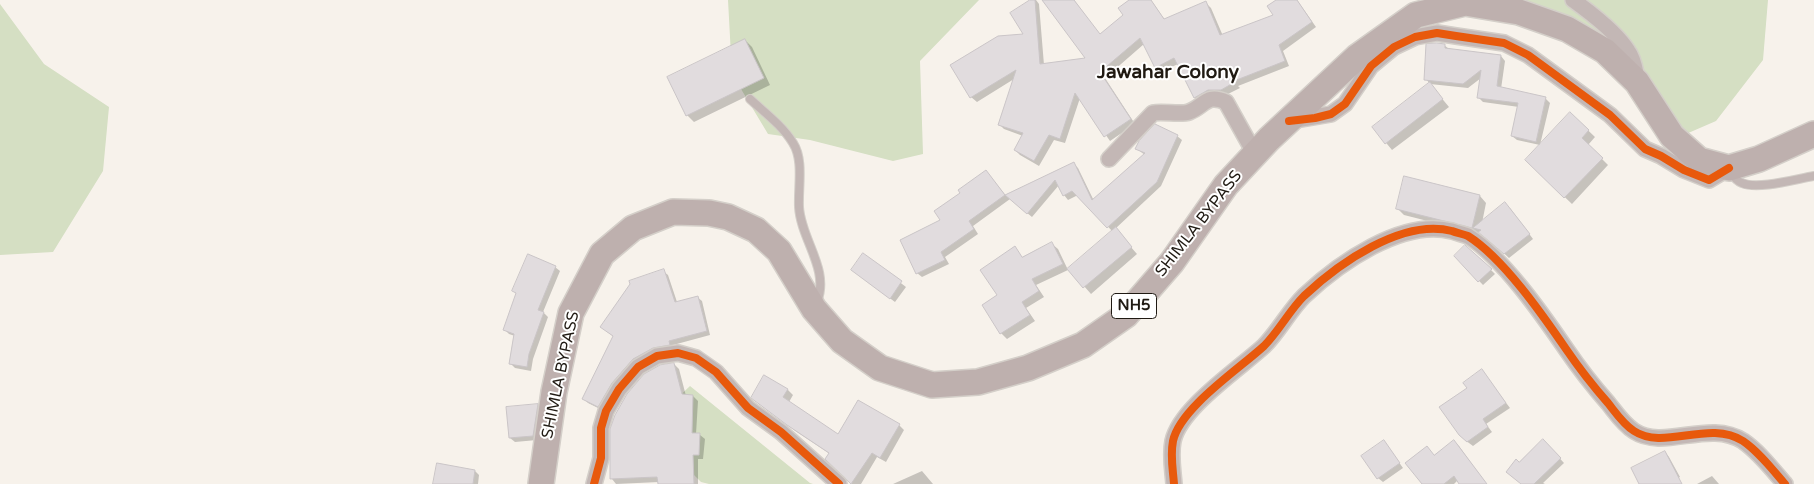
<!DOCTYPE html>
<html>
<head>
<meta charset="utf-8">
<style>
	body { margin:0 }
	canvas { display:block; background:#f7f2eb }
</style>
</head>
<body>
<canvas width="1814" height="484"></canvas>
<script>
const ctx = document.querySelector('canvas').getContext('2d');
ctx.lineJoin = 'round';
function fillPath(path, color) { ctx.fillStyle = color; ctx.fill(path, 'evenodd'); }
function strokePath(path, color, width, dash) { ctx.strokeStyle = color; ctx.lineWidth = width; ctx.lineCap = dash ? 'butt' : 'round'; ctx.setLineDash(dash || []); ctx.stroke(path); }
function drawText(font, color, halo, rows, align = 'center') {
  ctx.font = font + ' "Varela Round",sans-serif'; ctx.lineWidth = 4; ctx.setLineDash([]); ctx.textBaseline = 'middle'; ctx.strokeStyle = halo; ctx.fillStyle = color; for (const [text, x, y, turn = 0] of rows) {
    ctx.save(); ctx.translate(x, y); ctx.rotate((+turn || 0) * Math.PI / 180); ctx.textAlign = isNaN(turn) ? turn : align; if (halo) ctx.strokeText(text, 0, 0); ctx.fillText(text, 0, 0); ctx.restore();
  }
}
const green = new Path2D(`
	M 728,0 L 979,0 L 920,61 L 923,154 L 893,161 L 810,140 L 768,134 L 732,74 Z
	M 1517,0 L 1768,0 L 1763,60 L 1716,121 L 1686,134 L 1657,109 L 1621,39 L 1535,17 Z
	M 0,4 L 44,64 L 109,107 L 103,171 L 53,252 L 0,255 Z
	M 690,386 L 810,483 L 813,484 L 709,484 L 701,482 L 670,451 L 670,405 Z`);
const shadow = new Path2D(`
	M 1032,0 L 1036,0 L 1039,4 L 1044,65 L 1087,59 L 1044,0 L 1074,0 L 1100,35 L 1124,15 L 1131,0 L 1151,0 L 1165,20 L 1206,3 L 1211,8 L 1223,36 L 1275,16 L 1278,0 L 1297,0 L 1316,27 L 1283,51 L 1289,66 L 1238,86 L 1240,88 L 1226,95 L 1200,103 L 1195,98 L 1178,64 L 1161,72 L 1156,67 L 1144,44 L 1105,78 L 1135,124 L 1110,141 L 1080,98 L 1065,143 L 1054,140 L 1039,166 L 1020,155 L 1015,150 L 1023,136 L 1004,129 L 999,124 L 1014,79 L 977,102 L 971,97 L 952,65 L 1025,35 Z
	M 745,40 L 752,47 L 770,85 L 694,122 L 687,115 Z
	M 1444,45 L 1449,49 L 1501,56 L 1505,61 L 1501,89 L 1546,99 L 1550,103 L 1540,145 L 1570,113 L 1595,137 L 1588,145 L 1608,165 L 1572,204 L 1526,160 L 1540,145 L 1517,140 L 1512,136 L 1519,107 L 1483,102 L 1478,97 L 1481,78 L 1468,88 L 1430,84 L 1449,107 L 1392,150 L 1373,127 L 1430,84 L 1426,79 Z
	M 1177,136 L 1182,140 L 1161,186 L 1115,229 L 1137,254 L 1091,294 L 1069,269 L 1113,232 L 1078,195 L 1068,200 L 1064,195 L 1059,185 L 1032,217 L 1010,199 L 973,226 L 978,234 L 945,257 L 949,264 L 922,277 L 917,273 L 942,220 L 962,193 L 986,171 L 1006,196 L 1073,163 L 1078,168 L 1094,201 L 1145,155 L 1137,149 Z
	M 1405,178 L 1480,196 L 1486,203 L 1482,223 L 1510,208 L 1533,239 L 1509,258 L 1480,231 L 1479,234 L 1404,215 L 1397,208 Z
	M 1052,244 L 1058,249 L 1068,270 L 1036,285 L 1044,297 L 1026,308 L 1035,321 L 1007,339 L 1001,333 L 999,296 L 1014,248 L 1023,258 Z
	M 863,254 L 906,287 L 895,302 L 857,274 Z
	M 1455,256 L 1491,270 L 1495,274 L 1483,285 Z
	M 555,267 L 560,271 L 543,312 L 548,317 L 533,359 L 531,371 L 515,368 L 511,364 L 515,336 L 509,334 L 505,330 L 517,294 L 514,291 Z
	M 663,271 L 668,275 L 677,302 L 697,297 L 702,301 L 710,335 L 673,345 L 673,348 L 657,352 L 602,410 L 588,403 L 584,399 L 614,337 L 606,331 Z
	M 674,364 L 679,369 L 686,396 L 693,396 L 698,401 L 696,434 L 700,435 L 705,439 L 703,459 L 698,459 L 698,484 L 659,484 L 659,482 L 616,484 L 612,479 Z
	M 1482,371 L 1510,408 L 1486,424 L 1492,432 L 1473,446 L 1465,440 L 1469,388 Z
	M 765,377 L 788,390 L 793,395 L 789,402 L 839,436 L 899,425 L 904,430 L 886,462 L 877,457 L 861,484 L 852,484 L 830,454 L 794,430 L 758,403 Z
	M 537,405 L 542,410 L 537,440 L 515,442 L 510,438 Z
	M 1543,440 L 1564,463 L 1543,483 L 1545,484 L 1522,484 L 1519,463 Z
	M 1384,441 L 1403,468 L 1383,482 L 1378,478 Z
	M 1454,442 L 1459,446 L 1486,484 L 1461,484 L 1458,480 L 1454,484 L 1423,484 L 1434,457 Z
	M 1665,452 L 1669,457 L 1680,477 L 1666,484 L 1641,484 Z
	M 475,471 L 479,475 L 478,484 L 434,484 Z
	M 922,471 L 933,484 L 893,484 Z
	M 1712,476 L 1719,484 L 1697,484 Z`);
const building = new Path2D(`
	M 1030,0 L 1035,0 L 1040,64 L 1085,58 L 1042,0 L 1074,0 L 1100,34 L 1123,15 L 1118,8 L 1129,0 L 1151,0 L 1164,19 L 1206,1 L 1220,35 L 1273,15 L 1267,6 L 1276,0 L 1297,0 L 1312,22 L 1279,45 L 1285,61 L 1234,81 L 1235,82 L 1221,90 L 1208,90 L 1194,98 L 1174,58 L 1155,68 L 1140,38 L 1100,72 L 1131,119 L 1104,137 L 1075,93 L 1060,139 L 1049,135 L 1034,161 L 1014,150 L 1023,133 L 998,125 L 1016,70 L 970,98 L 950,65 L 998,36 L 1023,34 L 1010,13 Z
	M 745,39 L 764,78 L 686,116 L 667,77 Z
	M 1437,43 L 1445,44 L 1445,48 L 1501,55 L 1497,86 L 1546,97 L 1536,142 L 1511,136 L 1518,103 L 1477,98 L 1481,70 L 1463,84 L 1424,80 L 1426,44 Z
	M 1430,82 L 1443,99 L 1385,144 L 1372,127 Z
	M 1570,112 L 1589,130 L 1582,138 L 1603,158 L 1564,198 L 1525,160 Z
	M 1155,124 L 1178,135 L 1157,182 L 1107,228 L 1072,191 L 1063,196 L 1055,180 L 1027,214 L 1005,195 L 969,221 L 974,229 L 941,252 L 945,260 L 916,274 L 900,240 L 940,220 L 934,211 L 960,193 L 958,190 L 986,170 L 1005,195 L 1074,162 L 1092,200 L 1145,153 L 1135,149 L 1139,141 Z
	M 1404,176 L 1480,195 L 1472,228 L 1396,209 Z
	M 1505,202 L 1530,234 L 1504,254 L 1478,232 L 1481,230 L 1473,228 Z
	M 1116,227 L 1132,247 L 1083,288 L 1067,269 Z
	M 1052,242 L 1063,264 L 1032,279 L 1039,291 L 1022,302 L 1030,315 L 1000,334 L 982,305 L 997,295 L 980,270 L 1015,246 L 1022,257 Z
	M 1465,245 L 1492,269 L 1478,282 L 1454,256 Z
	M 863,253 L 902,281 L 890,299 L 851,270 Z
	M 528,254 L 556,266 L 538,310 L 544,312 L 529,354 L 527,367 L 509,364 L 514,334 L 503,330 L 516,293 L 512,291 Z
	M 664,269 L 675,302 L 698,296 L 707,331 L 669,341 L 670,345 L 653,348 L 633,359 L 612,383 L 598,407 L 582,399 L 613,336 L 600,327 L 630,284 L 629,281 Z
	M 674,363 L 682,394 L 693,395 L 692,433 L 700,433 L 699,455 L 693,455 L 694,484 L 658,484 L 657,477 L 610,479 L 610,429 L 615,415 L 627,394 L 644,374 L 660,365 Z
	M 1482,369 L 1506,403 L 1483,419 L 1488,427 L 1467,442 L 1459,435 L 1439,407 L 1467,388 L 1463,383 Z
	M 764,375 L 788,389 L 783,397 L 838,434 L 858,400 L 900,424 L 880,458 L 872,453 L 851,484 L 825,459 L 829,453 L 787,425 L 751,398 Z
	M 538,404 L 533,436 L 509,438 L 506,407 Z
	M 1543,439 L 1561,458 L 1534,484 L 1521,484 L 1506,472 L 1516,459 L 1519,462 Z
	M 1384,440 L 1400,463 L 1377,479 L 1361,456 Z
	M 1454,440 L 1487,484 L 1459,484 L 1454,476 L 1444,484 L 1422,484 L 1405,463 L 1427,446 L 1434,455 Z
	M 1665,451 L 1682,484 L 1639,484 L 1631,468 Z
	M 437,463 L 475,470 L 473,484 L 433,484 Z`);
const service = new Path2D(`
	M 750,99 C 764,112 783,126 793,143 C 804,160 798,187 799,207 C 801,240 830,269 817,302
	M 1731,172 C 1734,178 1737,181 1742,183 C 1758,190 1796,179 1814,176`);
const minor = new Path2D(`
	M 1573,0 C 1591,13 1617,33 1628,51 C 1634,59 1635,69 1637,78
	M 1290,121 L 1331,114 L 1345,104 L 1371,66 L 1394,47 L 1415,37 L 1437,33 L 1456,36 L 1504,43 L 1528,55 L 1610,115 L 1645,149 L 1661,156 L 1684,170 L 1709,180 L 1729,168
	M 1109,159 L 1153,113 C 1163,111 1181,115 1189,112 C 1205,106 1206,93 1226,102 L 1255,154
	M 594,484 L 601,458 L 601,428 L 606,411 L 619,389 L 638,367 L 657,356 L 678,353 L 696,358 L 716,372 L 748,408 L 781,432 L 839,484
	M 1174,484 C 1173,470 1170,456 1173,441 C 1180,408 1239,369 1264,346 C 1279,331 1289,311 1304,296 C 1338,264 1402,218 1452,231 C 1457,233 1463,234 1468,236 C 1503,258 1542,314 1566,349 C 1579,368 1593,386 1608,403 C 1616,413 1623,424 1634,431 C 1664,451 1709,419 1743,441 C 1759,452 1772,469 1785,484`);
const trunk = new Path2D(`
	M 541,484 L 554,392 L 571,313 L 602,254 L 633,228 L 673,212 L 709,213 L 728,217 L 756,230 L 779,251 L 814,309 L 842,341 L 880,368 L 932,385 L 978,382 L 1028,368 L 1083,345 L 1126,315 L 1172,262 L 1226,185 L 1269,139 L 1357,57 L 1416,15 L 1465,3 L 1519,12 L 1567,29 L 1605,51 L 1637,82 L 1672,136 L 1699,160 L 1729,168 L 1759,159 L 1814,134`);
const cycleway = new Path2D(`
	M 1289,121 L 1315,118 L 1331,114 L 1345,104 L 1371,66 L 1394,47 L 1415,37 L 1437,33 L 1456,36 L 1504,43 L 1528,55 L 1610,115 L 1645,149 L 1661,156 L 1684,170 L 1709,180 L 1729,168
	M 594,484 L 601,458 L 601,428 L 606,411 L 619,389 L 638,367 L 657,356 L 678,353 L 696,358 L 716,372 L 748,408 L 781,432 L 839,484
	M 1174,484 C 1173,470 1170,456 1173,441 C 1180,408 1239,369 1264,346 C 1279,331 1289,311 1304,296 C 1338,264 1402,218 1452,231 C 1457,233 1463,234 1468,236 C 1503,258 1542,314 1566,349 C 1579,368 1593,386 1608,403 C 1616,413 1623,424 1634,431 C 1664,451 1709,419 1743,441 C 1759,452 1772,469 1785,484`);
const shields = [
	[1134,306,45]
];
const shieldNames = [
	["NH5",1134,306]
];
const streetNames = [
	["SHIMLA BYPASS",1199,224,-52],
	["SHIMLA BYPASS",561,375,-78]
];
const quarterNames = [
	["Jawahar Colony",1168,73]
];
fillPath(green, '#d5dfc3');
fillPath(shadow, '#0003');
fillPath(building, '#e1dcde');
strokePath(building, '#cac5c7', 1);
strokePath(service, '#d4cfc9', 10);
strokePath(minor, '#d4cfc9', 18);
strokePath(trunk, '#d4cfc9', 28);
strokePath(service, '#c3b7b5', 8);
strokePath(minor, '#c3b7b5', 15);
strokePath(trunk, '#beb0ae', 25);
strokePath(cycleway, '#e8590c', 8);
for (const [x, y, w] of shields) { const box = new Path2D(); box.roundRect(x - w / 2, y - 12.5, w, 25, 4); ctx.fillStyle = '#fff'; ctx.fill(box); strokePath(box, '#201a13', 1); }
drawText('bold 15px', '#201a13', null, shieldNames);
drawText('16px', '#201a13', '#fff', streetNames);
drawText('bold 19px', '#201a13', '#fff', quarterNames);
</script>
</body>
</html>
